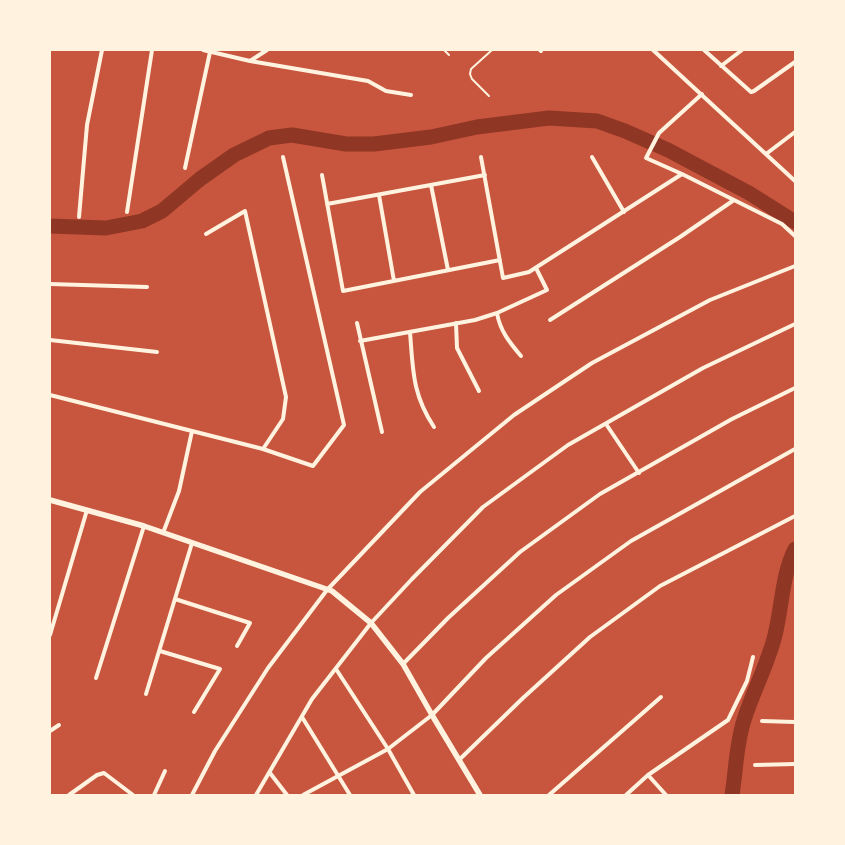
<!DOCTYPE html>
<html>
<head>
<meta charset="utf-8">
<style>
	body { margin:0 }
	#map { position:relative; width:845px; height:845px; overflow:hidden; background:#c8553d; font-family:"DM Sans",sans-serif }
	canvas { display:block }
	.frame { position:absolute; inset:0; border:51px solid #fff3e0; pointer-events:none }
</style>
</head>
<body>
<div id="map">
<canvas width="845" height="845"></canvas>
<div class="frame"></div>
</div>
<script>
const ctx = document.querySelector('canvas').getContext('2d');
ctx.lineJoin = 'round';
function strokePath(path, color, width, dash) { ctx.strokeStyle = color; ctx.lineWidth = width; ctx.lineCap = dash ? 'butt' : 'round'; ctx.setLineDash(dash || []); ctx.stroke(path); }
const river = new Path2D(`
	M 50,226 L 106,228 L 142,221 L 162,211 L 200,179 L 234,155 L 269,138 L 292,135 L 346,144 L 374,144 L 431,137 L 477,127 L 549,118 L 597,121 L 625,131 L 668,150 L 749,193 L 795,222
	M 732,795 C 736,770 736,745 744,720 C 753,691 768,664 775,635 C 782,607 782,575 795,549`);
const service = new Path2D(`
	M 444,50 L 449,55
	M 489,96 L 472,79 L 470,74 L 471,69 L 492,50`);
const minor = new Path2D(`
	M 203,50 L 250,61 L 368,81 L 386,91 L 411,95
	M 540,50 L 541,51
	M 653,50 L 795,181
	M 704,50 L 751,92 L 754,91 L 795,62
	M 250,61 L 267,50
	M 721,66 L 742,50
	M 702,94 L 659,133 L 646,158 L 682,174 L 782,224 L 795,236
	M 766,154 L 795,132
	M 481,157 L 503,278 L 529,272 L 682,174
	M 592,157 L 624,212
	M 185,168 L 210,52
	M 322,175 L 343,291 L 500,260
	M 431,185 L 448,270
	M 379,195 L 394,281
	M 327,204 L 485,175
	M 127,212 L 152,50
	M 79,217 L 87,125 L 102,50
	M 206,234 L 245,211 L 286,397 L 283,419 L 263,449
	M 50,284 L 147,287
	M 497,313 C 500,331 510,343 521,356
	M 550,320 L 680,237 L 734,200
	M 357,323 L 382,432
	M 456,323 L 457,348 L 479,391
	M 410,332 C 413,369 412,394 434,427
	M 50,340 L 157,352
	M 360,341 L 475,320 L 497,313 L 547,290 L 536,268
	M 50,395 L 263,449 L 313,466 L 344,425 L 283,157
	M 606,424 L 639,473
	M 163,533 L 179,491 L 192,431
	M 175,599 L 250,623 L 237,646
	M 50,635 L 87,510
	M 160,651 L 220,669 L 194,712
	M 403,664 L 448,618 L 520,552 L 600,494 L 732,419 L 795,388
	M 336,669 L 388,749 L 414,795
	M 96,678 L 144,526
	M 146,694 L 192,543
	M 302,717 L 350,795
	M 762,721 L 795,722
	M 50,731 L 59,725
	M 460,759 L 523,698 L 590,637 L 660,586 L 795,516
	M 755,765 L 795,764
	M 270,773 L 287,795
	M 648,775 L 666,795
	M 69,795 L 97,775 L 104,773 L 133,795
	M 154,795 L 165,771
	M 192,795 L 215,751 L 268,668 L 327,590 L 420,492 L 514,415 L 592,363 L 710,300 L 795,266
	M 256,795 L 312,699 L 371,623 L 412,579 L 483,507 L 568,445 L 703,368 L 795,324
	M 303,795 L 388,749 L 432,715 L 486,658 L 556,595 L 631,541 L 795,449
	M 549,795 L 661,697
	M 626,795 L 648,775 L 728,720 L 747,681 L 753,657`);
const tertiary = new Path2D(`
	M 50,500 L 144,526 L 332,591 L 371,623 L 403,664 L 432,715 L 480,795`);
strokePath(river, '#8f3625', 15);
strokePath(service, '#fff3e0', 2);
strokePath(minor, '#fff3e0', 4);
strokePath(tertiary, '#fff3e0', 5.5);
</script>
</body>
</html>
